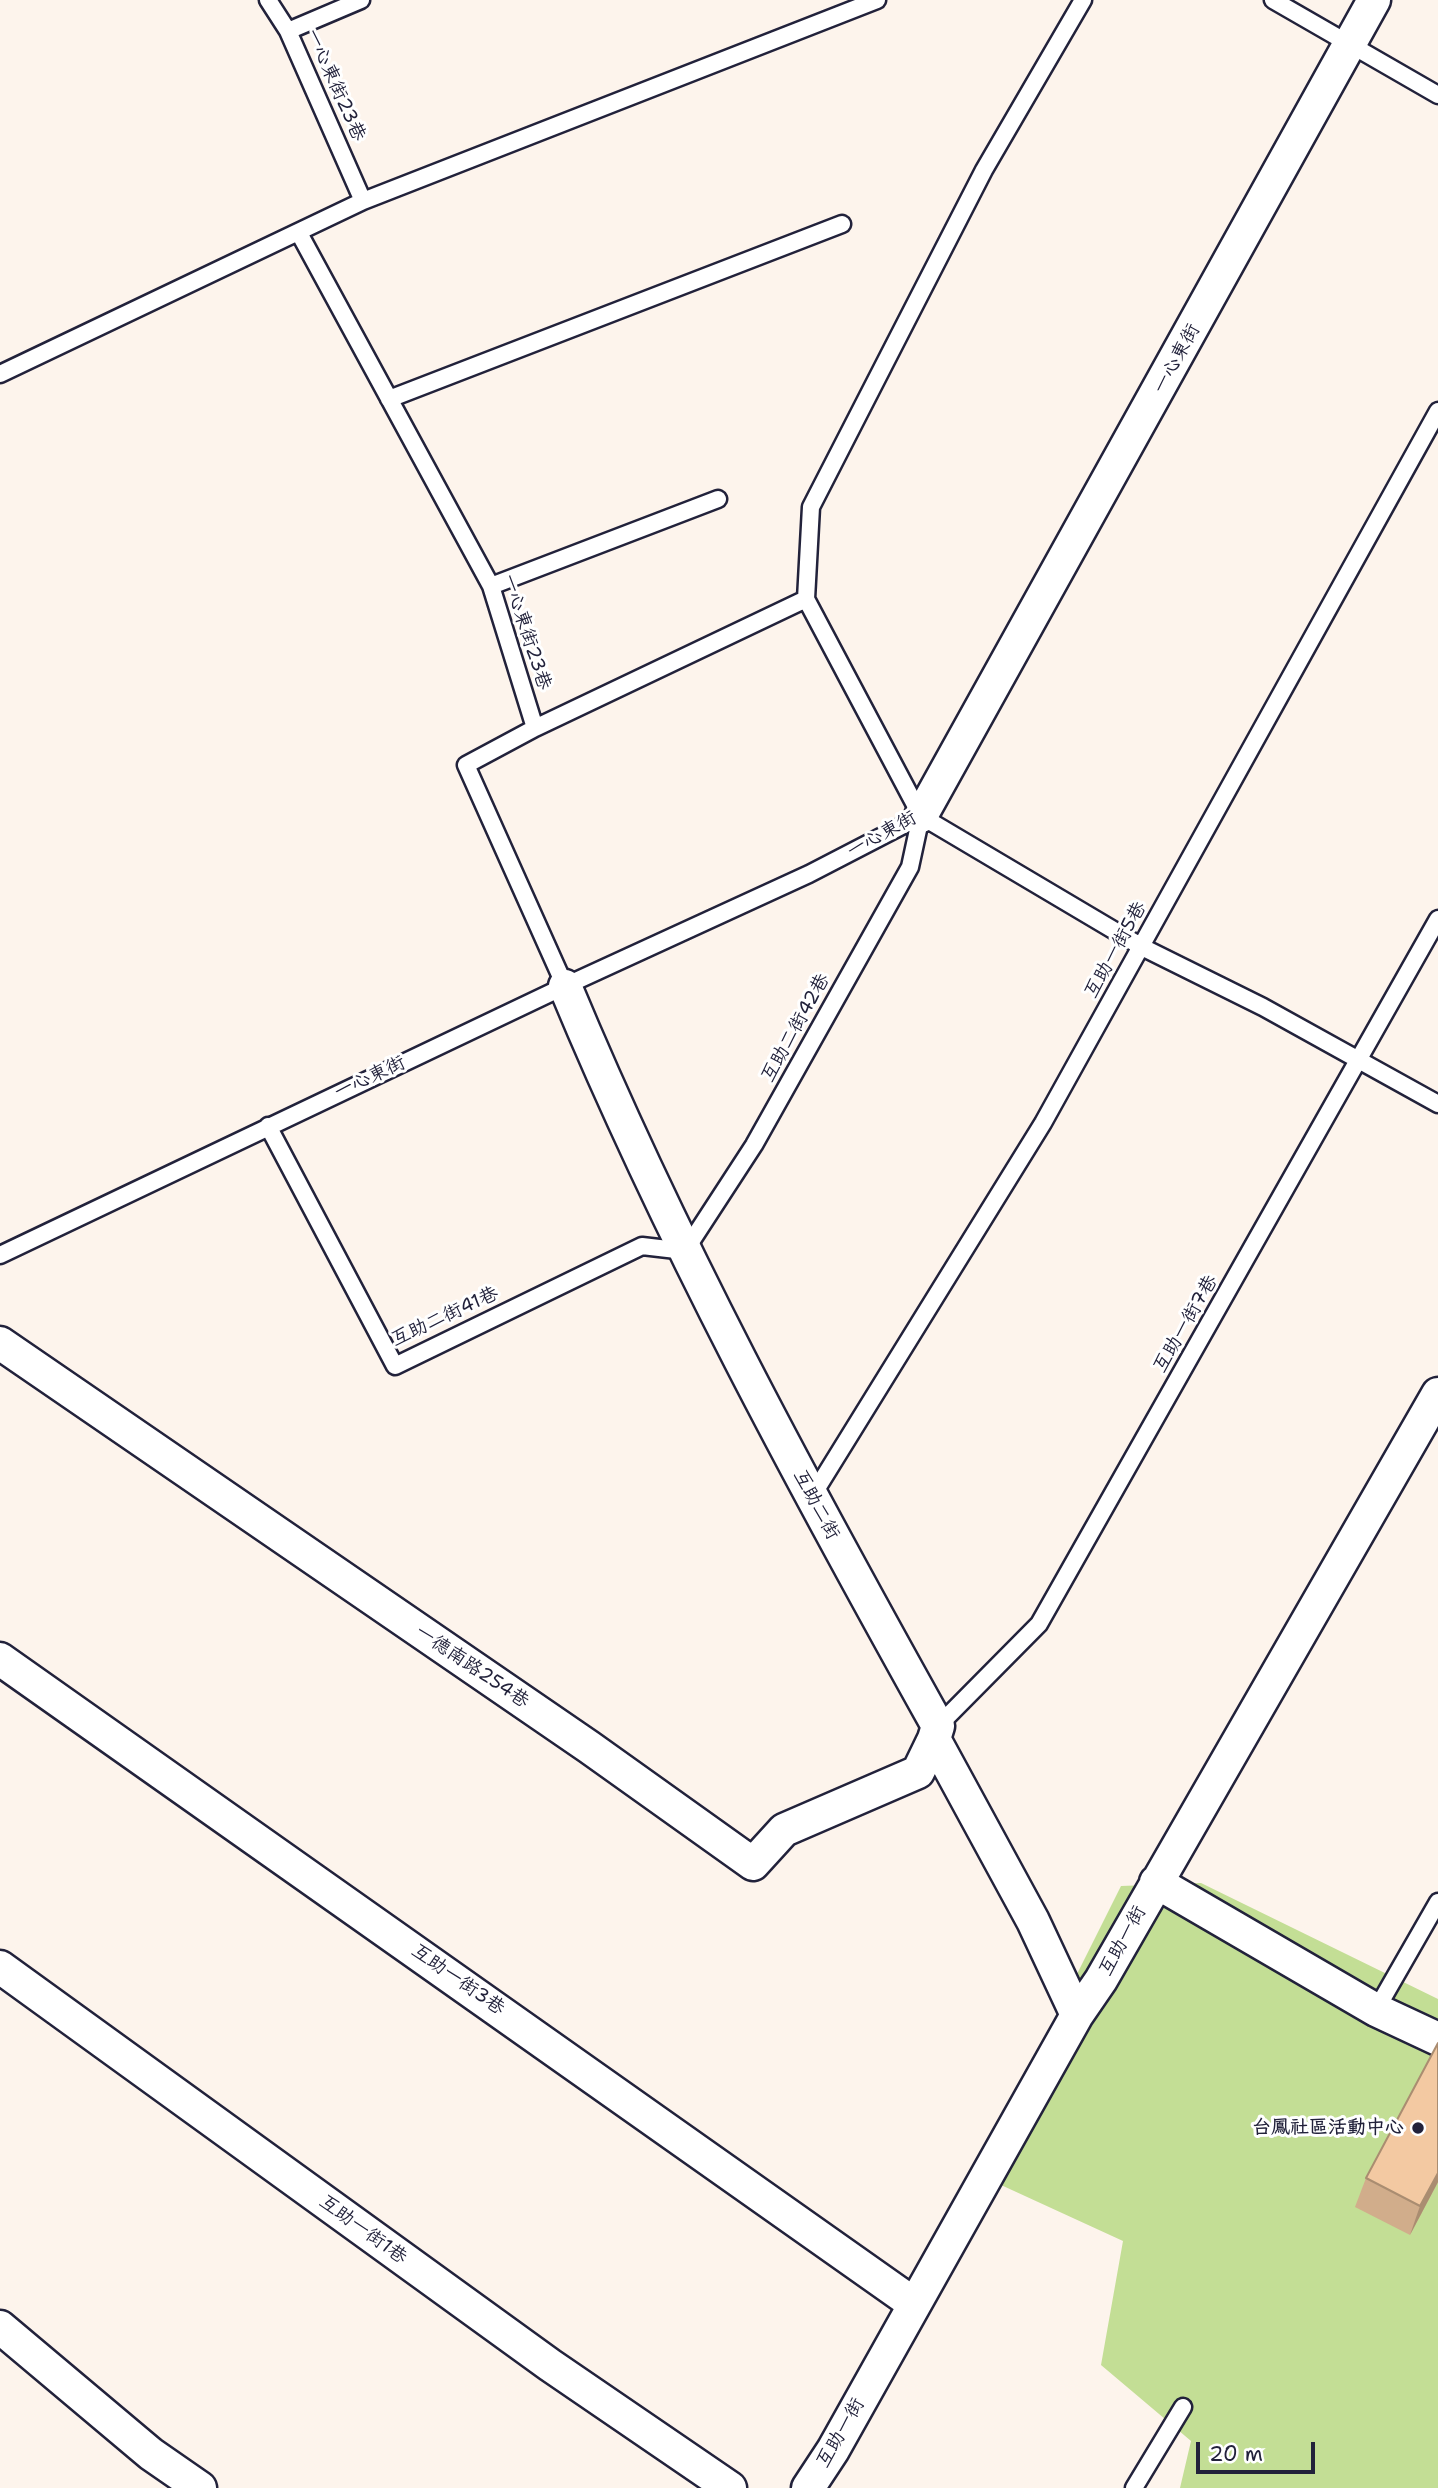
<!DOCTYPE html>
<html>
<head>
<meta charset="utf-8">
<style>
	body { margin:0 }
	#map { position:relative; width:1438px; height:2488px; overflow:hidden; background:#fdf4ec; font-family:"Shantell Sans",sans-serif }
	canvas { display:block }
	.scale { position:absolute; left:1196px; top:2442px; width:119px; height:32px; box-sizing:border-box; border:4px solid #22223b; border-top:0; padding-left:9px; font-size:21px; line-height:24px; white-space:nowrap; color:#22223b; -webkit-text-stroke:5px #fff; paint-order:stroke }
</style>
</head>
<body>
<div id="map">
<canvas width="1438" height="2488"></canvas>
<div class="scale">20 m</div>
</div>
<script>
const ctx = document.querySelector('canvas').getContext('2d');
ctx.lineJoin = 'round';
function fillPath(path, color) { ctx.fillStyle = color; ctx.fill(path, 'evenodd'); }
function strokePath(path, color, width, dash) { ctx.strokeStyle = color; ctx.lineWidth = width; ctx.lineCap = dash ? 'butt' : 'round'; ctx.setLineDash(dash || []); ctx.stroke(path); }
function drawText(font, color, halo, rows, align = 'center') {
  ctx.font = font + ' "Shantell Sans","LXGW WenKai TC",sans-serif'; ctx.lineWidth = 6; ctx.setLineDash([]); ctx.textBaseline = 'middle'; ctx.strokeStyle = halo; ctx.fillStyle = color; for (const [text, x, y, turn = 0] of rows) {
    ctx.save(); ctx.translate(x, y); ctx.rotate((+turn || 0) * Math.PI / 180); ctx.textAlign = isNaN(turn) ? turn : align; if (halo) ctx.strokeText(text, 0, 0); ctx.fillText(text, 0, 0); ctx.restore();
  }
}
const green = new Path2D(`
	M 1201,1883 L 1438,1999 L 1438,2488 L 1180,2488 L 1191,2441 L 1101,2365 L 1123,2241 L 977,2174 L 1121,1886 Z`);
const lane = new Path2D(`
	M 1273,0 L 1438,95
	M 288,31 L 361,0
	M 363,201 L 877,0
	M 299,233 L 491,586 L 535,728 L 466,765 L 565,986
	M 0,374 L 363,201 L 288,31 L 268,0
	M 389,399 L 842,224
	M 491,586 L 718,499
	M 806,599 L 811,507 L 984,170 L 1083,0
	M 535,728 L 806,599 L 921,816 L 1142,947 L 1263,1007 L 1438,1104
	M 268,1126 L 395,1366 L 642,1246 L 685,1251 L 754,1145 L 910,867 L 921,816
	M 0,1255 L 565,986 L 809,874 L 921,816
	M 811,1498 L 1043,1123 L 1438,411
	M 938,1726 L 1039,1624 L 1438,919
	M 1376,2010 L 1438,1902
	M 1134,2488 L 1183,2407`);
const street = new Path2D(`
	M 921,816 L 1374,0
	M 565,986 C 671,1241 803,1484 938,1726 L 934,1739 L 1033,1921 L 1077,2015
	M 0,1343 L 589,1747 L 753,1864 L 784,1830 L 918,1772 L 934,1739
	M 0,1659 L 914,2304
	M 1156,1882 L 1376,2010 L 1438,2039
	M 0,1967 L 550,2365 L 730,2488
	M 0,2327 L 151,2454 L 200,2488
	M 808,2488 L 833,2450 L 1077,2015 L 1101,1980 L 1438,1394`);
const wall = new Path2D(`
	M 1366,2178 L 1438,2182 L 1410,2235 L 1355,2207 Z`);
const shadedWall = new Path2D(`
	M 1438,2173 L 1438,2182 L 1410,2235 L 1420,2206 Z`);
const building = new Path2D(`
	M 1438,2043 L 1438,2173 L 1420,2206 L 1366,2178 Z`);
const markers = [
	[1418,2128,7,"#22223b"]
];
const streetNames = [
	["一心東街23巷",335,85,66],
	["一心東街",1177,359,-61],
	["一心東街23巷",526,632,72],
	["一心東街",882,835,-29],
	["互助一街5巷",1116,950,-61],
	["互助二街42巷",796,1028,-61],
	["一心東街",370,1078,-25],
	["互助二街41巷",445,1317,-25],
	["互助一街7巷",1186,1324,-60],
	["互助二街",816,1505,62],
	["一德南路254巷",472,1667,34],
	["互助一街",1123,1941,-61],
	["互助一街3巷",458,1980,35],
	["互助一街1巷",363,2230,36],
	["互助一街",841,2433,-60]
];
const poiNames = [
	["台鳳社區活動中心",1404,2128]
];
fillPath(green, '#c3de95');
strokePath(lane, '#22223b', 21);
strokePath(street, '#22223b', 37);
strokePath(lane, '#fff', 16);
strokePath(street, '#fff', 32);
fillPath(wall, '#d1ad8b');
fillPath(shadedWall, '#aa8d71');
fillPath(building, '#f3c9a2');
strokePath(building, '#aa8d71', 2);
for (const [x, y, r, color] of markers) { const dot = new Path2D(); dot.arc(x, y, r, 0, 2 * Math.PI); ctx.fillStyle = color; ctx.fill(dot); strokePath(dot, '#fff', 2.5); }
drawText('19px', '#22223b', '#fff', streetNames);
drawText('bold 19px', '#22223b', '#fff', poiNames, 'right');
</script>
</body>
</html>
